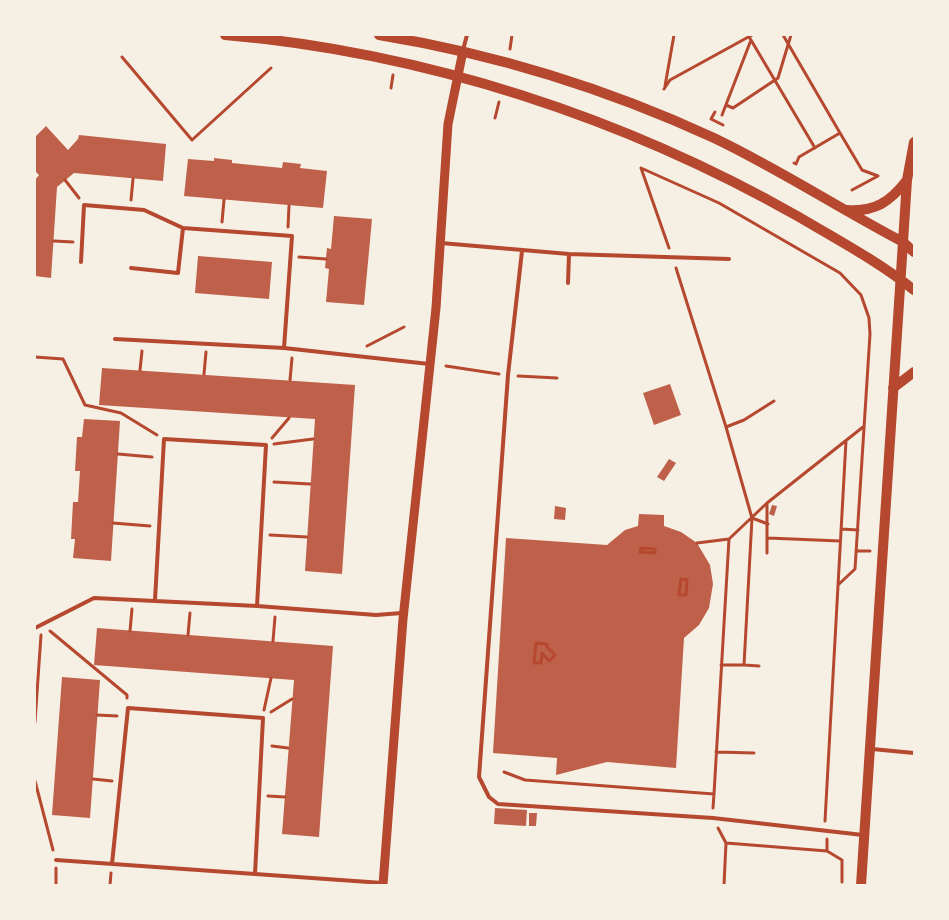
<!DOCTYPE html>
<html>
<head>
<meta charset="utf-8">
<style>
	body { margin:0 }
	#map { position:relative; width:949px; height:920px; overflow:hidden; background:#f6efe4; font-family:Lora,serif }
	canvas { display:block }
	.frame { position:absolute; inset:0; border:36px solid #f6efe4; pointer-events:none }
</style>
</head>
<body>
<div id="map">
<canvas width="949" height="920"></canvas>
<div class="frame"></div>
</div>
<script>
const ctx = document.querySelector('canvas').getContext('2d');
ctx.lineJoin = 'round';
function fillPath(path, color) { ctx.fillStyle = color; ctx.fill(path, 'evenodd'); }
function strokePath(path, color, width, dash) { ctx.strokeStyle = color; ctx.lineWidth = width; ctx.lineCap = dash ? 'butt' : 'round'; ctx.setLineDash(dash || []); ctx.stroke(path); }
const building = new Path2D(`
	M 46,126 L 68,150 L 78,139 L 79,135 L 166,144 L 163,181 L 74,173 L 57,187 L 51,278 L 35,276 L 35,180 L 39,175 L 35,171 L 35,137 Z
	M 214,158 L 232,160 L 232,163 L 282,168 L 283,162 L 301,164 L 300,168 L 327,171 L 323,208 L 184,196 L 188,159 L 214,161 Z
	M 334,216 L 372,219 L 364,305 L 326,302 L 329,269 L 325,268 L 327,248 L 331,249 Z
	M 198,256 L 272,262 L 269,299 L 195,293 Z
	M 102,368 L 355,385 L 342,574 L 305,571 L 315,419 L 99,405 Z
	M 670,384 L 681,415 L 654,425 L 643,393 Z
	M 84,419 L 120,421 L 111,561 L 73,558 L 75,539 L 71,539 L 73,502 L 78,502 L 80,471 L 75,471 L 77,437 L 82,437 Z
	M 669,459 L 676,463 L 664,481 L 657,477 Z
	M 772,505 L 777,506 L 774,516 L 769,514 Z
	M 555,506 L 566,508 L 565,520 L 554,519 Z
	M 639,514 L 664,515 L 664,526 L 681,532 L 697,543 L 710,565 L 713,584 L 709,608 L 699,625 L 684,638 L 676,768 L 607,762 L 556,775 L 557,758 L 493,753 L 506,538 L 607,545 L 625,530 L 638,526 Z
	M 97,628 L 333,646 L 319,837 L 282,834 L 294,680 L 94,665 Z
	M 62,677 L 100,680 L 90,818 L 52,815 Z
	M 495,808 L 527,810 L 526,826 L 494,824 Z
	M 529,813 L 537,813 L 536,826 L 529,826 Z`);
const path = new Path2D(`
	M 748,35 L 815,148
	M 783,35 L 840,133
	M 510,49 L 512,35
	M 122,57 L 192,140 L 271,68
	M 665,86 L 674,35
	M 391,88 L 393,75
	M 664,89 L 670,80 L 752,35
	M 726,105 L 733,108 L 778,78 L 791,35
	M 715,112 L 711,119 L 723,125
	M 722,115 L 751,40
	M 495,118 L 499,102
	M 794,163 L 796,164 L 799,157 L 840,133 L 862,170 L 878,176
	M 65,180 L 79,198
	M 852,190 L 878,176
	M 131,200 L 133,179
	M 222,222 L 224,200
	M 288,227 L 289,206
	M 54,241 L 73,242
	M 669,248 L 641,168 L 719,203 L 840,273 L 861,295 L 869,318 L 870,334 L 855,569 L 838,585
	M 299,257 L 326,259
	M 676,268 L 726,427 L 752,518 L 744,665 L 721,665
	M 367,346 L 404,327
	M 35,357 L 63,359 L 85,405 L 121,413 L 157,435
	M 446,366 L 499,374
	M 140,370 L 142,351
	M 204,374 L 206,352
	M 518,376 L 557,378
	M 290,380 L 292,358
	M 726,427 L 744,420 L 774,401
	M 272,438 L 289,418
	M 274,444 L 313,439
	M 118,454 L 152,457
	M 274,482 L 310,484
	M 752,518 L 768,524
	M 113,523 L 150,526
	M 841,529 L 858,530
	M 270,535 L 307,537
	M 768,538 L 840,541
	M 697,543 L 729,539
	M 641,548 L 655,549 L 655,553 L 640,552 Z
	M 856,551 L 870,551
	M 767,553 L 767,503
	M 681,579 L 687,580 L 686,595 L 679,595 Z
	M 50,631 L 127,695 L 127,698
	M 130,631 L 132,609
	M 188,635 L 190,613
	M 273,641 L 275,617
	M 536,643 L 547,644 L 547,647 L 555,655 L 549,661 L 542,653 L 541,663 L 534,663 Z
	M 744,665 L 759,666
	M 264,710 L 271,678
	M 271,712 L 292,699
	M 97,715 L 117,716
	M 35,722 L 41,635
	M 272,746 L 288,748
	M 716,752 L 754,753
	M 504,772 L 525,780 L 714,794 L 729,539 L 767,503 L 863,427
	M 93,779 L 112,781
	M 35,781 L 53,850
	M 268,796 L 285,797
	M 713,808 L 714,794
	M 825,821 L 846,441
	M 718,828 L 726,843 L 827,851 L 842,860 L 842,882
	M 827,839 L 827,851
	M 56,868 L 56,885
	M 110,885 L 111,873
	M 724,885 L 726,843`);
const service = new Path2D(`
	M 463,50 L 467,35
	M 441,243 L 569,254 L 729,259
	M 522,251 L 508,375 L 479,777 L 489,797 L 498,804 L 713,818 L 863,835
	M 81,262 L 84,205 L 144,210 L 183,228 L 292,236 L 284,348
	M 131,268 L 178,273 L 183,228
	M 568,283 L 569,254
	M 115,339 L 284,348 L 429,364
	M 155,600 L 164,439 L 266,445 L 257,606
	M 35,628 L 94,598 L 257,606 L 376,615 L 402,613
	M 872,749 L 914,753
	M 56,860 L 383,883
	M 112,864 L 128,708 L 263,718 L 255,874`);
const tertiary = new Path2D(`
	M 383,885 L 403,619 L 436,308 L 448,124 L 463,51`);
const secondary = new Path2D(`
	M 225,35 C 425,52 625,118 799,217 C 838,240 879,262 914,290
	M 379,35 C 495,54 608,89 714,138 C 779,169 840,209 903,242 L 914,252
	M 847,210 C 875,212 890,202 907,180
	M 893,388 L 914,372
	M 861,885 L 903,242 L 907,180 L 914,142`);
fillPath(building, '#bf614a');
strokePath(path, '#b5482f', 3);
strokePath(service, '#b5482f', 4);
strokePath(tertiary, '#b5482f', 9);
strokePath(secondary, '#b5482f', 10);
</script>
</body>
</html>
